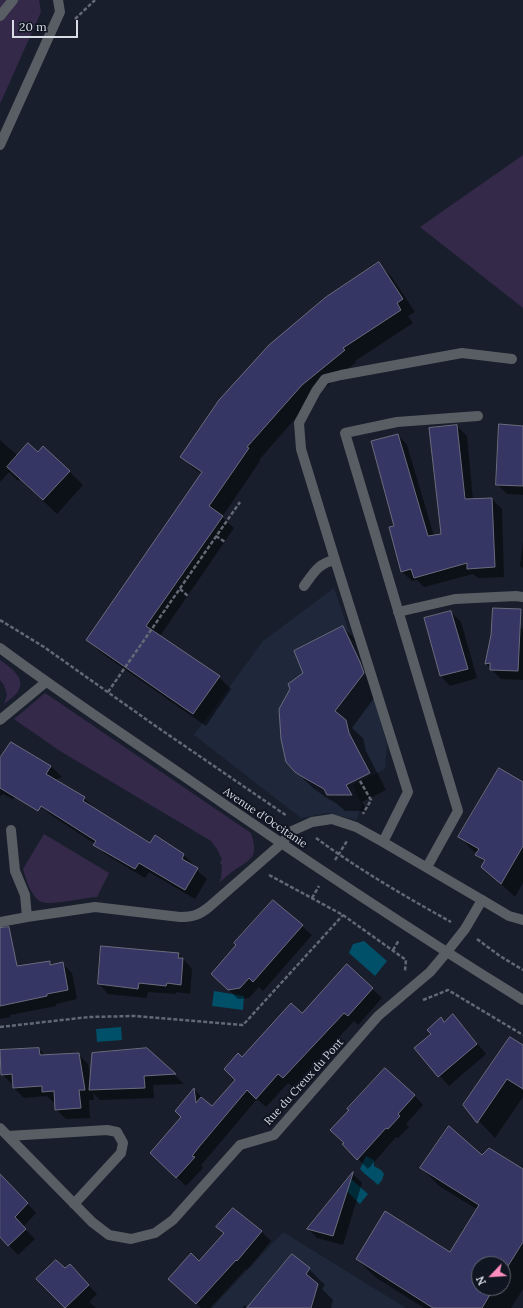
<!DOCTYPE html>
<html>
<head>
<meta charset="utf-8">
<style>
	body { margin:0 }
	#map { position:relative; width:523px; height:1308px; overflow:hidden; background:#181e2b; font-family:Lora,serif }
	canvas { display:block }
	.north { position:absolute; left:471px; top:1256px; width:40px; height:40px; box-sizing:border-box; background:#0f1521; border:1px solid #5f656f; border-radius:50%; rotate:245deg; font-size:11px; font-weight:700; line-height:16px; text-align:center; color:#d7dce5 }
	.north::after { content:''; display:block; margin:auto; width:14px; height:18px; background:#fe8ebe; clip-path:polygon(50% 0,100% 100%,50% 72%,0 100%) }
	.scale { position:absolute; left:12px; top:20px; width:66px; height:18px; box-sizing:border-box; border:2px solid #d7dce5; border-top:0; padding-left:5px; font-size:12px; line-height:14px; white-space:nowrap; color:#d7dce5; -webkit-text-stroke:3px #0f1521; paint-order:stroke }
</style>
</head>
<body>
<div id="map">
<canvas width="523" height="1308"></canvas>
<div class="north">N</div>
<div class="scale">20 m</div>
</div>
<script>
const ctx = document.querySelector('canvas').getContext('2d');
ctx.lineJoin = 'round';
function fillPath(path, color) { ctx.fillStyle = color; ctx.fill(path, 'evenodd'); }
function strokePath(path, color, width, dash) { ctx.strokeStyle = color; ctx.lineWidth = width; ctx.lineCap = dash ? 'butt' : 'round'; ctx.setLineDash(dash || []); ctx.stroke(path); }
function drawText(font, color, halo, rows, align = 'center') {
  ctx.font = font + ' Lora,serif'; ctx.lineWidth = 4; ctx.setLineDash([]); ctx.textBaseline = 'middle'; ctx.strokeStyle = halo; ctx.fillStyle = color; for (const [text, x, y, turn = 0] of rows) {
    ctx.save(); ctx.translate(x, y); ctx.rotate((+turn || 0) * Math.PI / 180); ctx.textAlign = isNaN(turn) ? turn : align; if (halo) ctx.strokeText(text, 0, 0); ctx.fillText(text, 0, 0); ctx.restore();
  }
}
const built = new Path2D(`
	M 334,588 L 351,638 L 358,645 L 387,744 L 385,769 L 353,785 L 362,805 L 356,820 L 328,813 L 301,818 L 194,735 L 263,641 Z
	M 283,1232 L 406,1308 L 212,1308 Z`);
const green = new Path2D(`
	M 0,0 L 39,0 L 41,12 L 0,104 Z
	M 523,155 L 523,308 L 420,227 Z
	M 0,660 C 10,667 28,679 17,693 C 13,697 8,701 4,704 L 7,695 L 4,685 L 0,680 Z
	M 45,693 L 251,833 C 258,855 254,858 236,869 C 230,873 224,878 219,883 L 221,878 L 222,865 L 220,863 L 222,859 L 217,849 L 211,841 L 60,751 L 14,719 Z
	M 44,834 L 109,873 L 97,897 C 85,897 45,908 38,900 C 30,893 26,879 23,869 Z`);
const water = new Path2D(`
	M 364,941 L 387,961 L 375,976 L 349,953 L 353,944 Z
	M 214,991 L 244,996 L 243,1010 L 212,1006 Z
	M 121,1027 L 122,1040 L 97,1042 L 96,1029 Z
	M 366,1156 L 374,1160 L 374,1166 L 381,1170 L 384,1174 L 382,1180 L 378,1185 C 372,1179 365,1175 360,1169 Z
	M 350,1178 L 368,1194 L 360,1204 L 342,1187 Z`);
const shadow = new Path2D(`
	M 379,264 L 391,276 L 415,312 L 408,316 L 413,323 L 355,361 L 356,362 L 314,397 L 259,460 L 260,461 L 222,517 L 234,528 L 160,636 L 219,677 L 231,689 L 206,726 L 100,652 L 88,640 L 202,474 L 194,469 L 182,456 Z
	M 457,426 L 467,436 L 473,500 L 492,499 L 502,509 L 504,577 L 478,578 L 473,574 L 424,587 L 417,580 L 412,581 L 402,572 L 395,526 L 398,435 L 407,445 L 434,536 L 442,534 Z
	M 523,427 L 523,495 L 507,494 L 497,484 Z
	M 0,440 L 18,456 L 38,453 L 69,471 L 83,485 L 57,514 L 20,479 L 18,481 L 9,472 L 0,482 Z
	M 523,542 L 523,568 L 520,566 Z
	M 451,612 L 461,622 L 477,678 L 450,686 L 441,676 L 425,619 Z
	M 520,626 L 523,629 L 523,680 L 501,679 L 486,664 L 492,635 Z
	M 343,627 L 360,644 L 380,690 L 352,728 L 363,738 L 366,751 L 386,790 L 362,802 L 368,811 L 345,811 L 336,803 L 327,798 L 313,788 L 295,771 L 304,674 Z
	M 11,743 L 53,768 L 62,777 L 12,799 L 3,794 L 0,796 L 0,760 Z
	M 523,783 L 523,883 L 515,897 L 482,866 L 485,863 L 477,855 L 478,853 L 473,851 L 460,837 Z
	M 84,798 L 94,808 L 151,844 L 155,837 L 184,855 L 194,865 L 193,867 L 207,879 L 195,899 L 149,872 L 145,878 L 105,854 L 95,845 L 95,844 L 51,815 L 41,806 Z
	M 302,926 L 312,935 L 263,991 L 259,987 L 249,998 L 238,999 L 222,983 Z
	M 179,954 L 192,969 L 190,994 L 176,992 L 176,994 L 148,992 L 147,998 L 108,994 L 99,984 Z
	M 50,962 L 53,965 L 62,963 L 72,973 L 77,999 L 56,1004 L 56,1006 L 10,1015 L 10,1017 L 0,1019 L 0,969 Z
	M 347,965 L 382,998 L 358,1025 L 354,1021 L 293,1087 L 288,1083 L 266,1107 L 257,1099 L 208,1157 L 201,1165 L 203,1168 L 186,1186 L 151,1153 L 182,1117 L 194,1089 L 212,1108 L 236,1080 L 242,1058 L 302,1014 Z
	M 453,1016 L 462,1025 L 486,1054 L 449,1086 L 415,1048 Z
	M 523,1046 L 523,1097 L 495,1138 L 464,1105 Z
	M 39,1049 L 46,1056 L 78,1054 L 88,1064 L 90,1076 L 147,1049 L 184,1084 L 153,1085 L 154,1098 L 100,1100 L 93,1093 L 94,1100 L 89,1100 L 90,1118 L 66,1119 L 56,1109 L 56,1101 L 53,1102 L 47,1096 L 24,1098 L 14,1088 L 14,1084 L 12,1084 L 2,1074 Z
	M 414,1095 L 423,1105 L 406,1124 L 409,1127 L 398,1138 L 396,1137 L 368,1169 L 343,1144 Z
	M 482,1156 L 523,1170 L 523,1289 L 511,1308 L 424,1308 L 375,1277 L 357,1259 L 450,1254 L 478,1210 L 439,1186 L 421,1167 ZM 479,1264 L 503,1264 L 503,1288 L 479,1288 Z
	M 353,1174 L 362,1183 L 343,1245 L 317,1238 L 308,1229 Z
	M 0,1175 L 36,1213 L 23,1227 L 35,1239 L 18,1255 L 0,1236 Z
	M 233,1209 L 262,1232 L 271,1241 L 247,1270 L 246,1269 L 210,1308 L 201,1308 L 169,1279 L 199,1263 L 225,1234 Z
	M 292,1256 L 309,1269 L 325,1285 L 322,1289 L 333,1300 L 331,1308 L 242,1308 L 245,1305 L 248,1308 Z
	M 65,1270 L 78,1274 L 97,1294 L 89,1302 L 96,1308 L 65,1308 L 37,1279 Z`);
const building = new Path2D(`
	M 379,262 L 403,299 L 397,303 L 401,310 L 343,348 L 345,350 L 302,385 L 247,447 L 249,448 L 209,506 L 223,516 L 146,626 L 220,676 L 193,714 L 86,640 L 202,472 L 180,457 L 219,400 L 269,345 L 326,297 Z
	M 499,424 L 523,426 L 523,486 L 496,485 Z
	M 457,425 L 465,499 L 492,498 L 495,567 L 467,569 L 467,563 L 414,578 L 411,569 L 401,572 L 389,527 L 394,526 L 371,441 L 398,434 L 428,536 L 441,534 L 429,428 Z
	M 28,443 L 38,452 L 43,446 L 70,471 L 43,500 L 7,467 Z
	M 493,608 L 521,609 L 518,671 L 490,670 L 490,663 L 485,664 L 491,635 Z
	M 451,611 L 468,669 L 440,676 L 424,618 Z
	M 343,626 L 360,662 L 364,673 L 335,711 L 346,720 L 349,733 L 370,773 L 346,785 L 352,795 L 327,795 L 324,789 L 301,776 L 295,772 L 286,762 L 281,739 L 279,709 L 290,689 L 288,684 L 303,673 L 294,651 Z
	M 11,742 L 51,766 L 46,774 L 85,797 L 83,801 L 150,843 L 155,835 L 184,854 L 182,859 L 198,868 L 185,890 L 139,863 L 135,869 L 93,845 L 96,841 L 41,806 L 38,811 L 0,788 L 0,758 Z
	M 499,768 L 523,782 L 523,846 L 501,884 L 481,867 L 485,860 L 475,855 L 479,849 L 458,837 Z
	M 273,900 L 303,925 L 253,982 L 249,978 L 240,988 L 228,990 L 211,974 L 236,945 L 234,943 Z
	M 9,927 L 17,966 L 50,961 L 50,965 L 63,962 L 68,990 L 47,994 L 47,996 L 0,1006 L 0,928 Z
	M 101,946 L 179,953 L 178,958 L 183,958 L 181,985 L 167,983 L 166,986 L 139,983 L 138,989 L 98,984 Z
	M 347,964 L 373,988 L 348,1016 L 344,1013 L 283,1078 L 278,1074 L 256,1099 L 247,1090 L 199,1147 L 192,1156 L 195,1157 L 176,1178 L 150,1153 L 181,1117 L 175,1111 L 194,1088 L 196,1103 L 201,1097 L 212,1106 L 235,1080 L 224,1069 L 238,1053 L 242,1057 L 291,1003 L 302,1013 Z
	M 453,1014 L 477,1044 L 438,1077 L 414,1048 L 431,1034 L 427,1030 L 441,1017 L 444,1022 Z
	M 510,1037 L 523,1045 L 523,1089 L 507,1079 L 477,1123 L 463,1105 Z
	M 39,1048 L 40,1055 L 79,1053 L 85,1090 L 79,1090 L 81,1108 L 55,1110 L 54,1091 L 42,1092 L 42,1086 L 13,1088 L 12,1074 L 1,1075 L 0,1050 Z
	M 147,1048 L 176,1074 L 144,1076 L 145,1088 L 89,1090 L 92,1053 Z
	M 385,1068 L 415,1095 L 398,1114 L 400,1116 L 388,1129 L 386,1128 L 357,1160 L 342,1144 L 344,1143 L 330,1130 L 349,1110 L 347,1109 Z
	M 449,1126 L 482,1155 L 489,1148 L 523,1169 L 523,1242 L 503,1274 L 503,1264 L 479,1264 L 479,1288 L 494,1288 L 482,1308 L 433,1308 L 356,1259 L 385,1211 L 450,1252 L 479,1205 L 420,1168 Z
	M 353,1172 L 353,1173 L 333,1236 L 307,1229 Z
	M 0,1174 L 28,1203 L 15,1217 L 26,1229 L 8,1246 L 0,1237 Z
	M 233,1208 L 262,1231 L 237,1261 L 236,1260 L 196,1304 L 168,1279 L 191,1253 L 199,1261 L 224,1233 L 216,1227 Z
	M 292,1254 L 310,1268 L 306,1274 L 318,1284 L 311,1308 L 247,1308 Z
	M 56,1260 L 65,1268 L 70,1264 L 89,1285 L 65,1308 L 36,1279 Z`);
const path = new Path2D(`
	M 75,19 L 95,0
	M 216,536 L 225,542
	M 180,589 L 188,596
	M 0,620 L 44,647 L 157,727 L 287,816
	M 108,692 L 240,502
	M 360,781 L 371,800 L 363,814
	M 316,838 C 358,869 406,897 451,922
	M 335,860 L 347,841
	M 269,875 L 343,915 L 406,960 L 405,971
	M 312,898 L 319,886
	M 477,939 L 500,956 L 523,970
	M 393,950 L 399,940
	M 423,1000 L 448,990 L 523,1035
	M 0,1027 L 89,1017 L 135,1016 L 243,1025 L 343,915`);
const service = new Path2D(`
	M 335,560 L 301,449 L 299,423 L 316,391 L 325,379 L 341,375 L 462,353 L 512,359
	M 304,586 C 313,574 318,563 335,560 L 408,792 L 383,842 L 482,900 L 465,929 L 446,953
	M 398,612 L 455,599 L 516,596 L 523,597
	M 281,844 L 292,831 L 301,827 L 312,822 L 332,819 L 356,827 L 383,842
	M 427,867 L 458,811 L 345,433 L 397,422 L 478,416`);
const minor = new Path2D(`
	M 0,16 L 13,0
	M 0,145 L 60,12 L 58,0
	M 0,720 L 46,682
	M 11,830 L 15,871 L 25,895 L 27,917
	M 482,900 L 509,916 L 523,920
	M 0,922 L 27,917 L 95,907 L 180,917 C 193,917 199,915 209,907 L 281,844
	M 0,1128 L 92,1222 L 109,1235 L 131,1239 L 155,1233 L 173,1220 L 240,1145 L 274,1135 L 378,1016 L 430,972 L 446,953
	M 8,1136 L 107,1130 L 117,1132 L 123,1143 L 121,1153 L 74,1204`);
const tertiary = new Path2D(`
	M 0,648 C 59,692 121,733 182,775 C 294,853 407,928 523,1000`);
const streetNames = [
	["Avenue d'Occitanie",265,818,34],
	["Rue du Creux du Pont",304,1082,-48]
];
fillPath(built, '#1f283a');
fillPath(green, '#35294a');
fillPath(water, '#005069');
fillPath(shadow, '#0007');
fillPath(building, '#363664');
strokePath(building, '#6a6c7d', 1);
strokePath(path, '#636974', 2.5, [4, 2]);
strokePath(service, '#585e64', 10);
strokePath(minor, '#585e64', 10);
strokePath(tertiary, '#585e64', 10);
drawText('11px', '#d7dce5', '#0f1521', streetNames);
</script>
</body>
</html>
